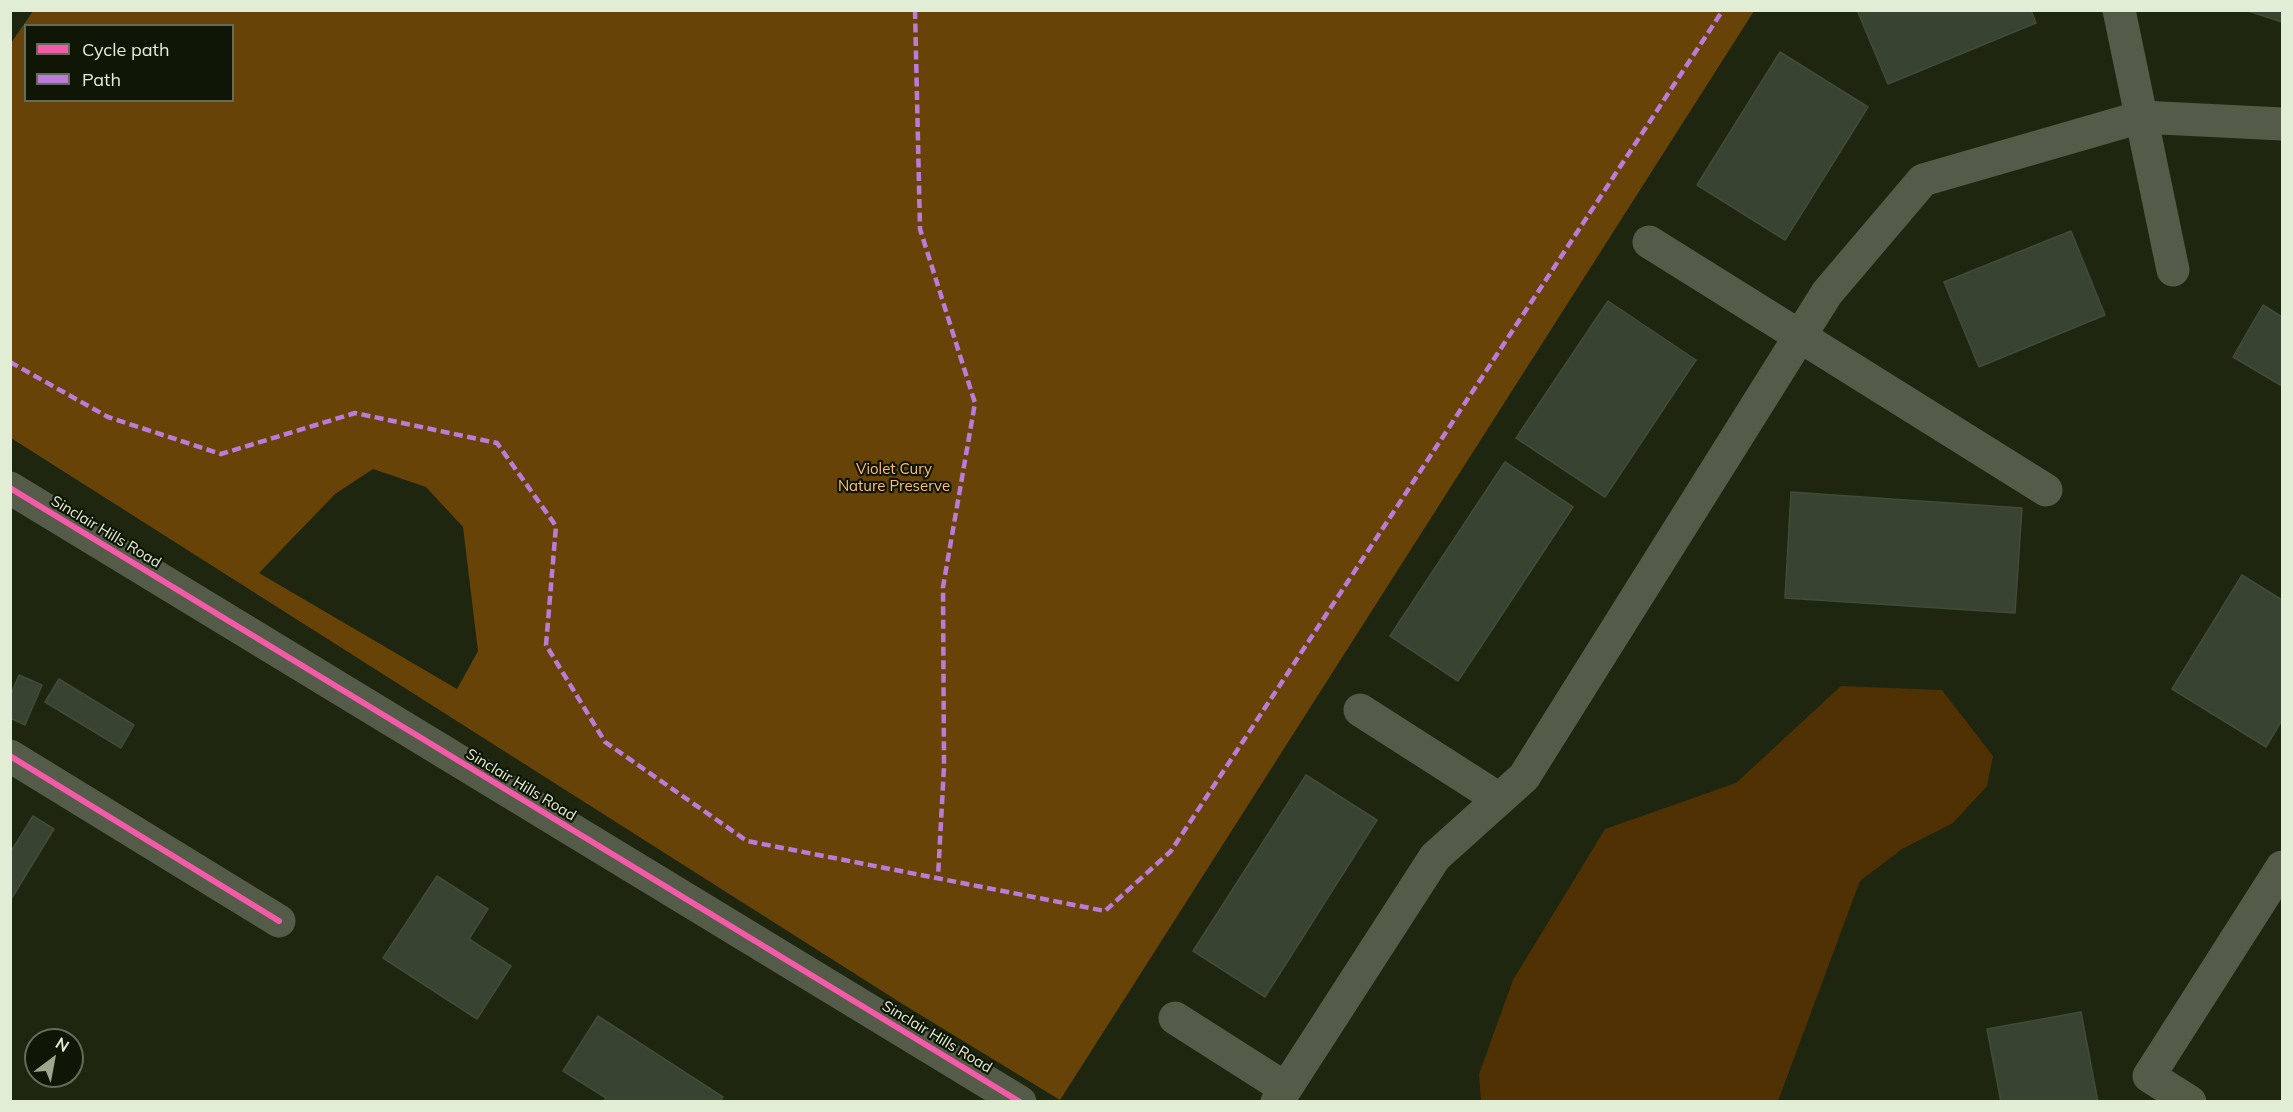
<!DOCTYPE html>
<html>
<head>
<meta charset="utf-8">
<style>
	body { margin:0 }
	#map { position:relative; width:2293px; height:1112px; overflow:hidden; background:#1e2610; font-family:Mulish,sans-serif }
	canvas { display:block }
	.frame { position:absolute; inset:0; border:12px solid #e2edd5; pointer-events:none }
	.legend { position:absolute; left:24px; top:24px; width:210px; height:78px; box-sizing:border-box; background:#0f1605; border:2px solid #636c58; margin:0; padding:8px 10px; list-style:none; font-size:18px; color:#e2edd5 }
	.legend li { display:flex; align-items:center; gap:12px; height:30px }
	.legend b { width:30px; border:2px solid #636c58 }
	.north { position:absolute; left:24px; top:1028px; width:60px; height:60px; box-sizing:border-box; background:#0f1605; border:2px solid #636c58; border-radius:50%; rotate:32deg; font-size:16px; font-weight:700; line-height:24px; text-align:center; color:#e2edd5 }
	.north::after { content:''; display:block; margin:auto; width:21px; height:27px; background:#9da790; clip-path:polygon(50% 0,100% 100%,50% 72%,0 100%) }
</style>
</head>
<body>
<div id="map">
<canvas width="2293" height="1112"></canvas>
<div class="frame"></div>
<ul class="legend">
<li><b style="height:8px;background:#f35aa7"></b>Cycle path</li>
<li><b style="height:8px;background:#bd7bd9"></b>Path</li>
</ul>
<div class="north">N</div>
</div>
<script>
const ctx = document.querySelector('canvas').getContext('2d');
ctx.lineJoin = 'round';
function fillPath(path, color) { ctx.fillStyle = color; ctx.fill(path, 'evenodd'); }
function strokePath(path, color, width, dash) { ctx.strokeStyle = color; ctx.lineWidth = width; ctx.lineCap = dash ? 'butt' : 'round'; ctx.setLineDash(dash || []); ctx.stroke(path); }
function drawText(font, color, halo, rows, align = 'center') {
  ctx.font = font + ' Mulish,sans-serif'; ctx.lineWidth = 4.5; ctx.setLineDash([]); ctx.textBaseline = 'middle'; ctx.strokeStyle = halo; ctx.fillStyle = color; for (const [text, x, y, turn = 0] of rows) {
    ctx.save(); ctx.translate(x, y); ctx.rotate((+turn || 0) * Math.PI / 180); ctx.textAlign = isNaN(turn) ? turn : align; if (halo) ctx.strokeText(text, 0, 0); ctx.fillText(text, 0, 0); ctx.restore();
  }
}
const green = new Path2D(`
	M 1841,686 L 1942,690 L 1993,756 L 1987,786 L 1953,823 L 1902,849 L 1860,881 L 1778,1101 L 1481,1101 L 1479,1074 L 1513,980 L 1605,829 L 1736,783 Z`);
const forest = new Path2D(`
	M 33,11 L 33,10 L 1754,11 L 1060,1100 L 901,1003 L 11,438 L 11,43 ZM 26,26 L 232,26 L 232,100 L 26,100 ZM 373,469 L 426,487 L 463,527 L 478,651 L 457,689 L 259,573 L 335,494 Z`);
const building = new Path2D(`
	M 1857,10 L 2031,10 L 2036,23 L 1888,84 Z
	M 2245,10 L 2282,10 L 2282,22 Z
	M 1780,52 L 1868,107 L 1785,240 L 1697,185 Z
	M 2071,231 L 2105,315 L 1979,367 L 1944,282 Z
	M 1608,301 L 1696,360 L 1605,497 L 1516,438 Z
	M 2263,305 L 2282,317 L 2282,386 L 2233,357 Z
	M 1505,462 L 1573,507 L 1458,681 L 1390,636 Z
	M 1791,492 L 2022,508 L 2015,613 L 1785,598 Z
	M 2242,575 L 2282,600 L 2282,720 L 2266,747 L 2172,689 Z
	M 19,675 L 42,685 L 25,725 L 10,718 L 10,696 Z
	M 59,679 L 134,725 L 121,748 L 45,702 Z
	M 1306,775 L 1377,820 L 1265,997 L 1193,951 Z
	M 33,816 L 54,829 L 10,901 L 10,853 Z
	M 437,876 L 488,909 L 469,939 L 511,966 L 477,1019 L 383,958 Z
	M 2081,1012 L 2098,1102 L 2001,1102 L 1987,1029 Z
	M 598,1016 L 723,1097 L 720,1102 L 603,1102 L 606,1098 L 563,1071 Z`);
const minor = new Path2D(`
	M 2119,10 L 2173,270
	M 1649,242 L 2046,490
	M 10,488 L 1020,1102
	M 1360,710 L 1499,799
	M 10,756 L 279,921
	M 1175,1018 L 1285,1088
	M 1277,1102 L 1435,857 L 1524,777 L 1827,293 L 1923,180 L 2141,117 L 2282,124
	M 2190,1102 L 2149,1076 L 2282,867`);
const quiet = new Path2D(`
	M 915,10 L 920,229 L 975,403 L 943,587 L 944,767 L 938,877
	M 10,362 L 108,417 L 221,454 L 355,413 L 497,443 L 556,526 L 546,645 L 605,742 L 747,841 L 1105,911 L 1171,851 L 1723,10`);
const cycleway = new Path2D(`
	M 10,488 L 1020,1102
	M 10,756 L 279,921`);
const parkNames = [
	["Violet Cury",894,469],
	["Nature Preserve",894,486]
];
const streetNames = [
	["Sinclair Hills Road",106,532,31],
	["Sinclair Hills Road",521,785,31],
	["Sinclair Hills Road",937,1037,31]
];
fillPath(green, '#4f3103');
fillPath(forest, '#684308');
fillPath(building, '#384332');
strokePath(building, '#404b3a', 1.5);
strokePath(minor, '#545c49', 33);
strokePath(quiet, '#bd7bd9', 4.5, [9, 4.5]);
strokePath(cycleway, '#f35aa7', 6);
drawText('15px', '#ffbd75', '#0f1605', parkNames);
drawText('15px', '#e2edd5', '#0f1605', streetNames);
</script>
</body>
</html>
